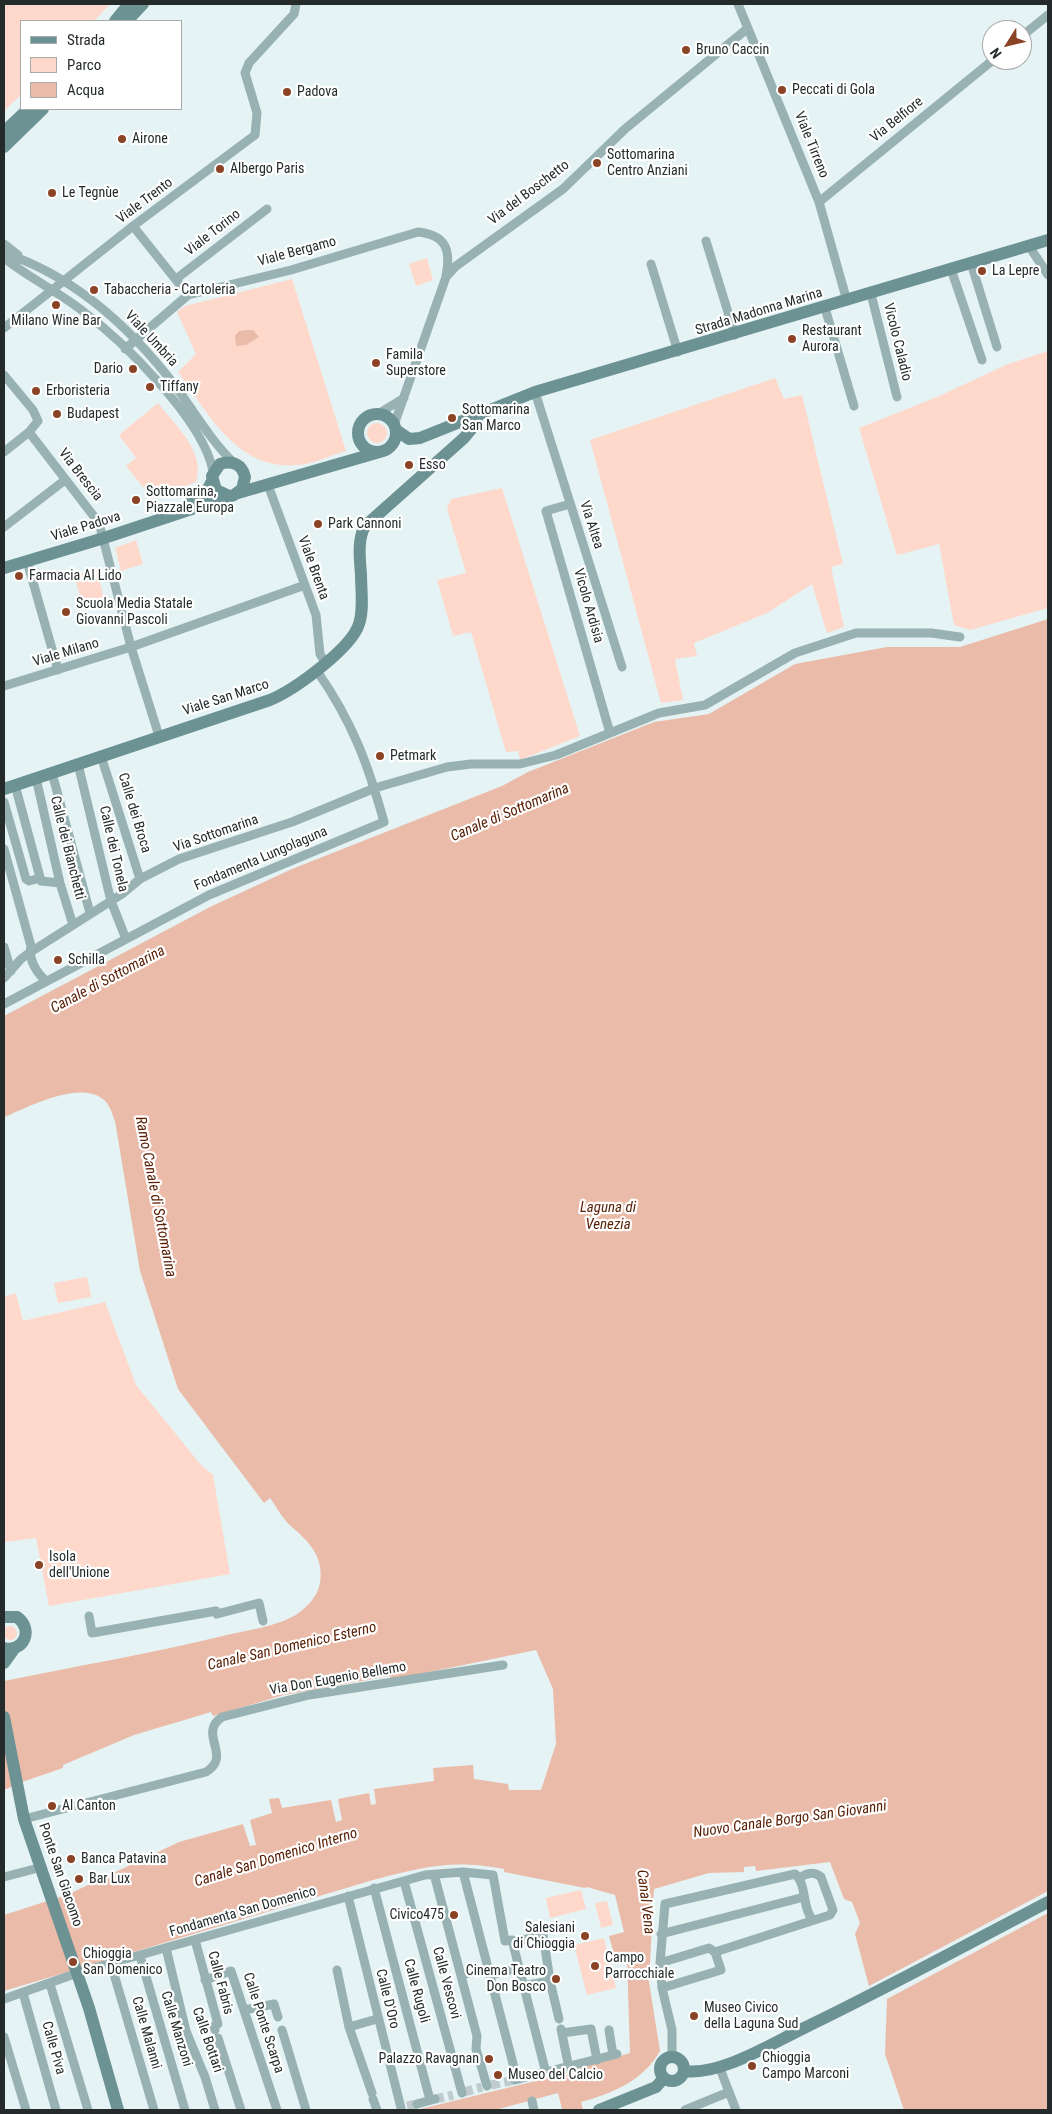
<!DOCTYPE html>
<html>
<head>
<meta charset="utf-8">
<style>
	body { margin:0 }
	#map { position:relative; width:1052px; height:2114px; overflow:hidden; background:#e5f3f4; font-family:"Roboto Condensed",sans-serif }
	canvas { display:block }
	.frame { position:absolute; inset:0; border:5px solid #252b2b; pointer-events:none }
	.legend { position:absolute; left:20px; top:20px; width:162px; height:90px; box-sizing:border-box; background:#fff; border:1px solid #a8aaaa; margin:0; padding:6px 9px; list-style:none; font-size:15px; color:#252b2b }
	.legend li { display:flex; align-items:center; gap:10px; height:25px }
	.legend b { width:25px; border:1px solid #a8aaaa }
	.north { position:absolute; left:982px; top:20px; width:50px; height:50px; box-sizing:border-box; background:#fff; border:1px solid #a8aaaa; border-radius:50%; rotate:234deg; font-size:14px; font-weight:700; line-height:20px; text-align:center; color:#252b2b }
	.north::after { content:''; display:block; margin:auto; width:18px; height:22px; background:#8b4325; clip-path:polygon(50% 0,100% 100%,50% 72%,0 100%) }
</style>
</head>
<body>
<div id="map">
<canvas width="1052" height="2114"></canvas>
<div class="frame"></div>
<ul class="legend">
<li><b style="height:6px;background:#6d9294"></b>Strada</li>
<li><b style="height:14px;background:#fed9cb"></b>Parco</li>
<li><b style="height:14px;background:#ebbba9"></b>Acqua</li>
</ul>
<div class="north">N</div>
</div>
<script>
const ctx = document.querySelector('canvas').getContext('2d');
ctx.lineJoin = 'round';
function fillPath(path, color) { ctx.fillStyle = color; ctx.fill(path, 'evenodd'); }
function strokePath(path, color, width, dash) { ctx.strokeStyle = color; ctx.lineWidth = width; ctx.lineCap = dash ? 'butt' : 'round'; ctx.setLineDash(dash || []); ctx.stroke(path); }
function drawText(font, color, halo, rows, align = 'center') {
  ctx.font = font + ' "Roboto Condensed",sans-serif'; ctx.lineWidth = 4.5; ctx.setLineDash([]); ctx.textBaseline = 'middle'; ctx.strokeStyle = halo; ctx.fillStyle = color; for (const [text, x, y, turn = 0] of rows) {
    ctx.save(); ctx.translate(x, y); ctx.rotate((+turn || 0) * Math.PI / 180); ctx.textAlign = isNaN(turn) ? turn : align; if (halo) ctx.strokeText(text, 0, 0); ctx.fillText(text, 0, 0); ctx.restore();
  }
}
const green = new Path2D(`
	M 7,4 L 110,4 L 94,21 L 21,21 L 21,95 L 4,111 L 4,6 Z
	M 427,258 L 433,280 L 416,286 L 409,264 Z
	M 292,279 L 346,451 C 331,455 313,464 298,465 C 237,471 209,414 178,372 L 196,354 L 177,312 L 185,306 Z
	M 1048,351 L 1048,608 L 970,630 L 954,625 L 939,544 L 897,555 L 859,428 L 937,397 L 1008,364 Z
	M 775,378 L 784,399 L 802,395 L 843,564 L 831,567 L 844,627 L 827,633 L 812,584 L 767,613 L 694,643 L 697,656 L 675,659 L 683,700 L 661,703 L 590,440 Z
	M 158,403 C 175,425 206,452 196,482 L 152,498 L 126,466 L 136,458 L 119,435 Z
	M367 433a10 10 0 1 1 20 0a10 10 0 1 1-20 0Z
	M 502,488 L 580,736 L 520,760 L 518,751 L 506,752 L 471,632 L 453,636 L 437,580 L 466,573 L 447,509 L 451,499 Z
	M 136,540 L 143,564 L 121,571 L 115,548 Z
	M 97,569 L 105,604 L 84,610 L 74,575 Z
	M 87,1277 L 91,1297 L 58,1303 L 54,1283 Z
	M 16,1293 L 23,1321 L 105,1302 L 136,1385 L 201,1465 L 213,1475 L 230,1574 L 49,1606 L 36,1538 L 4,1542 L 4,1297 Z
	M3 1633a7 7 0 1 1 14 0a7 7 0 1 1-14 0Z
	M 581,1890 L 586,1909 L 550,1918 L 546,1898 Z
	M 607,1901 L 613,1925 L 601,1928 L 595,1903 Z
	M 604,1938 L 616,1988 L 587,1995 L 574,1945 Z`);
const water = new Path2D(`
	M 247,330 L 253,330 L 259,337 L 246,345 L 236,346 L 235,336 L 239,331 Z
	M 1048,619 L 1048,2110 L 904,2110 L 885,2054 L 887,1999 L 869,1986 L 855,1934 L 860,1923 L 852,1902 L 844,1899 L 830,1862 L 756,1871 L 755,1866 L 744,1867 L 744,1872 L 709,1873 L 654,1889 L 649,1982 L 660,2051 C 643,2081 613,2093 581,2102 L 583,2110 L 559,2110 L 562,2109 L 558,2093 L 495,2110 L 416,2110 L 540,2080 L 630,2053 L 627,1958 L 616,1961 L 609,1936 L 624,1932 L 615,1895 L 587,1887 L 585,1888 L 504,1872 L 504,1869 C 452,1859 423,1867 373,1880 L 4,1991 L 4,1915 L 69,1894 L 179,1842 L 243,1824 L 250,1846 L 256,1845 L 250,1820 L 272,1813 L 269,1799 L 279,1798 L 282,1808 L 331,1800 L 336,1822 L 342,1820 L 338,1799 L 369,1793 L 371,1805 L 376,1804 L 374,1789 L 434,1781 L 433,1768 L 473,1765 L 474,1779 L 508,1784 L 509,1790 L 541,1790 L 556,1744 L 553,1689 L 536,1650 L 391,1680 L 390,1676 L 284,1695 L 213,1716 L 211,1712 L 134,1735 L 63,1765 L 63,1768 L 22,1782 L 4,1790 L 4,1681 C 78,1666 153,1653 227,1635 C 248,1630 273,1627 292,1617 C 305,1610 317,1598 320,1583 C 324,1558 310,1542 293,1528 C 284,1521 277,1508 270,1498 L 264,1503 L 178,1389 L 140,1271 L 115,1121 C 112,1114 110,1105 104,1100 C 81,1079 28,1107 4,1117 L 4,1016 L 210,907 L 292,869 L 502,786 L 528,772 L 654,722 L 709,714 L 795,664 L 887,647 L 960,647 Z`);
const pier = new Path2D(`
	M 1048,1891 L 1048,1913 L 887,1999 L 869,1986 Z`);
const streetTunnel = new Path2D(`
	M 491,2085 L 515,2080
	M 464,2092 L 482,2087
	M 435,2099 L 453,2095
	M 407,2106 L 417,2104`);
const street = new Path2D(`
	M 738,4 L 819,202 L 847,301
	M 1022,36 L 1048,15
	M 819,202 L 993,60
	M 133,226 L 188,295
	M 706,241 L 735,335
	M 4,244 L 18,255
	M 1029,246 L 1048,275
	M 4,253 C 74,276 132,329 176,387 C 195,413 211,441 234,463
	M 4,258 C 28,277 55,290 80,309 C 122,340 203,419 213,471
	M 971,263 L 997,347
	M 651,264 L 678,352
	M 951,269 L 982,360
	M 176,279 L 267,209
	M 871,294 L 897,397
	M 825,308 L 854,406
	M 4,328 L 133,226 L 255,135 L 257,113 L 245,73 L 249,63 L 294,14 L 296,4
	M 125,349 L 188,295 L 291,270 L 418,232 C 447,235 451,251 446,276
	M 4,375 L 33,410 L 38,421 L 29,432 L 4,452
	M 535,392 L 622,667
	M 378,414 L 404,398
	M 394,425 L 446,277 L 456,266 L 563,189 L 625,129 L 748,28
	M 29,432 L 99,523 L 131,647 L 159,736
	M 268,485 L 316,615 L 320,654 L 325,662
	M 570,504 L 546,511 L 610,733
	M 4,527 L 65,480
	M 27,561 L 58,670
	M 4,686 L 131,647 L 305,585
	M 101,756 L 140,879
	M 78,764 L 111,901 L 126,939
	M 52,773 L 90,913
	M 36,778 L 60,883 L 73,925
	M 15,785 L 41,881 L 60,883
	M 4,802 L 26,879 L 29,881 L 40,878
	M 4,849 L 31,946 C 28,959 36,972 46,981
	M 4,947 L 11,971
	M 4,978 L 21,959 L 29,953 L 122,894 L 140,879 L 179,859 L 292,822 L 375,788 L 447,767 L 471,764 L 520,764 L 556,755 L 659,713 L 705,705 L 795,653 L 856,633 L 931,633 L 960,637
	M 4,1004 L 209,895 L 384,822 C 368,764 352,721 317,671
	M 89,1616 L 92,1633 L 216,1611 L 217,1614 L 259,1603 L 263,1621
	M 24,1819 L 206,1772 C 233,1756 197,1734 222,1717 L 309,1695 L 503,1665
	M 463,1872 L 517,2079
	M 434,1874 L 477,2036 L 476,2049 L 487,2086
	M 4,1877 L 42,1867
	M 404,1881 L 462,2093
	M 374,1888 L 430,2100
	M 348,1896 L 401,2108
	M 661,1934 L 804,1897
	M 195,1940 L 218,2024 L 214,2026 L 215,2030
	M 513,1943 L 543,1934 L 550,1981
	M 166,1948 L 186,2031 L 205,2077 L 215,2110
	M 715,1952 L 830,1915 L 833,1910 L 821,1877 C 814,1871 805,1873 799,1879
	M 140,1956 L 185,2110
	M 660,1963 L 709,1948 L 715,1952 L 721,1970 L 662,1988
	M 111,1964 L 154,2110
	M 337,1970 L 349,2027 L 372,2093
	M 461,1975 L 481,1970 L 491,1975 L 518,1968
	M 205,1980 L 231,1971 L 277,2110
	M 50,1984 L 88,2110
	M 523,1986 L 550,1981 L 559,2019
	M 23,1993 L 56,2110
	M 4,1999 L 83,1971 L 425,1875 L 463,1872 L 493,1875 L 505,1941 L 512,1940 L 546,2073
	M 244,2010 L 274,2004 L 278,2017
	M 349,2027 L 377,2019
	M 561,2029 L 569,2068
	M 282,2030 L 306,2110
	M 609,2030 L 613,2055
	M 562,2033 L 591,2029 L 597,2060
	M 4,2037 L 26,2110
	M 218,2038 L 241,2110
	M 672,2057 L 672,2030 L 662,1988 L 660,1963 L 665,1904 L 795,1874 C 807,1884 802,1907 812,1919
	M 719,2066 L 736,2110
	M 515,2080 L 617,2054
	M 373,2099 L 377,2110
	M 532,2101 L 534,2110
	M 417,2104 L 435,2099
	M 685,2110 L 729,2092`);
const secondary = new Path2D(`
	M 115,21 L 129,4
	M 127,21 L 143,4
	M 4,132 L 28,109
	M 4,147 L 43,109
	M358 433a19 19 0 1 1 38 0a19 19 0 1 1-38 0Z
	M 396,430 L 409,439 L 420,438 L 535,392 L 1048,240
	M 238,493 L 383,451
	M 187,505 L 206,493 L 212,481
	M 4,568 L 104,538 L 234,495 L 242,489 L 245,477 C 242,464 232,460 220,464 L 212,476 L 216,490 L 229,496
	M 4,789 L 270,700 C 294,690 351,649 359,624 C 364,609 361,591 361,575 C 360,559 357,540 365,526 L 464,438 L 473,427 L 479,414
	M 4,1617 L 17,1617 C 34,1629 24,1653 4,1648
	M 4,1663 L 14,1649
	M 4,1717 L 24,1819 L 89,2008 L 118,2110
	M660 2069a12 12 0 1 1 24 0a12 12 0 1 1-24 0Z
	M 685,2071 C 719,2076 771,2044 802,2029 C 885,1989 966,1945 1048,1902
	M 599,2110 L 656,2087 L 664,2078`);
const markers = [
	[686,50,5,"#8b4325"],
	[782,90,5,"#8b4325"],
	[287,92,5,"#8b4325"],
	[122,139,5,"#8b4325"],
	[597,163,5,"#8b4325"],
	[220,169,5,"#8b4325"],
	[52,193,5,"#8b4325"],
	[982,271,5,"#8b4325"],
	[94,290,5,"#8b4325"],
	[56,305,5,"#8b4325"],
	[792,339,5,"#8b4325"],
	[376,363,5,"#8b4325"],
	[133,369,5,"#8b4325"],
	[150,387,5,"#8b4325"],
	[36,391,5,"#8b4325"],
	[57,414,5,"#8b4325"],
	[452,418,5,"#8b4325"],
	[409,465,5,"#8b4325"],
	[136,500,5,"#8b4325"],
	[318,524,5,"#8b4325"],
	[19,576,5,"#8b4325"],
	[66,612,5,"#8b4325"],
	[380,756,5,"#8b4325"],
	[58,960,5,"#8b4325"],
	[39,1565,5,"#8b4325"],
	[52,1806,5,"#8b4325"],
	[71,1859,5,"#8b4325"],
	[79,1879,5,"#8b4325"],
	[454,1915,5,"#8b4325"],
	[585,1936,5,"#8b4325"],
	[73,1962,5,"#8b4325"],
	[595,1966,5,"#8b4325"],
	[556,1979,5,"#8b4325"],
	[694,2016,5,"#8b4325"],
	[489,2059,5,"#8b4325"],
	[752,2066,5,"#8b4325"],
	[498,2075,5,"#8b4325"]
];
const poiNames = [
	["Bruno Caccin",696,50],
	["Peccati di Gola",792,90],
	["Padova",297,92],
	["Airone",132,139],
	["Sottomarina",607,155],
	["Centro Anziani",607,171],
	["Albergo Paris",230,169],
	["Le Tegnùe",62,193],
	["La Lepre",992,271],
	["Tabaccheria - Cartoleria",104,290],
	["Milano Wine Bar",56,321,"center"],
	["Restaurant",802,331],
	["Aurora",802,347],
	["Famila",386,355],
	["Superstore",386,371],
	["Dario",123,369,"right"],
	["Tiffany",160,387],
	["Erboristeria",46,391],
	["Sottomarina",462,410],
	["San Marco",462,426],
	["Budapest",67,414],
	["Esso",419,465],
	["Sottomarina,",146,492],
	["Piazzale Europa",146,508],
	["Park Cannoni",328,524],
	["Farmacia Al Lido",29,576],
	["Scuola Media Statale",76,604],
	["Giovanni Pascoli",76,620],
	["Petmark",390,756],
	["Schilla",68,960],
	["Isola",49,1557],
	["dell'Unione",49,1573],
	["Al Canton",62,1806],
	["Banca Patavina",81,1859],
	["Bar Lux",89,1879],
	["Civico475",444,1915,"right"],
	["Salesiani",575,1928,"right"],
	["di Chioggia",575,1944,"right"],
	["Chioggia",83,1954],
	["San Domenico",83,1970],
	["Campo",605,1958],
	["Parrocchiale",605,1974],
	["Cinema Teatro",546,1971,"right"],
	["Don Bosco",546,1987,"right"],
	["Museo Civico",704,2008],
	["della Laguna Sud",704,2024],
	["Chioggia",762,2058],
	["Campo Marconi",762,2074],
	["Palazzo Ravagnan",479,2059,"right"],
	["Museo del Calcio",508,2075]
];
const streetNames = [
	["Via Belfiore",897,120,-39],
	["Viale Tirreno",811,145,68],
	["Via del Boschetto",529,193,-37],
	["Viale Trento",145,201,-37],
	["Viale Torino",213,233,-38],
	["Viale Bergamo",297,252,-15],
	["Strada Madonna Marina",759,312,-17],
	["Viale Umbria",151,339,47],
	["Vicolo Caladio",897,342,76],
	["Via Brescia",80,475,52],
	["Via Altea",591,525,72],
	["Viale Padova",86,527,-17],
	["Viale Brenta",313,568,70],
	["Vicolo Ardisia",588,606,74],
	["Viale Milano",66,653,-17],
	["Viale San Marco",226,698,-18],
	["Calle dei Broca",134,813,73],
	["Via Sottomarina",216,834,-19],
	["Calle dei Bianchetti",67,848,76],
	["Calle dei Tonela",113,849,77],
	["Fondamenta Lungolaguna",261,859,-23],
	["Via Don Eugenio Bellemo",338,1679,-10],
	["Ponte San Giacomo",60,1875,71],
	["Fondamenta San Domenico",243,1912,-16],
	["Calle Fabris",220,1983,75],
	["Calle Vescovi",446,1983,75],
	["Calle Rugoli",416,1991,75],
	["Calle D'Oro",387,1999,76],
	["Calle Ponte Scarpa",263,2023,72],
	["Calle Manzoni",176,2029,73],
	["Calle Malanni",146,2033,74],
	["Calle Bottari",207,2040,71],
	["Calle Piva",53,2048,74]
];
const waterNames = [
	["Canale di Sottomarina",510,813,-23],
	["Canale di Sottomarina",108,980,-28],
	["Ramo Canale di Sottomarina",155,1197,79],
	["Laguna di",608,1208],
	["Venezia",608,1225],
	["Canale San Domenico Esterno",292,1647,-13],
	["Nuovo Canale Borgo San Giovanni",790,1820,-8],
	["Canale San Domenico Interno",276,1858,-17],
	["Canal Vena",645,1902,83]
];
fillPath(green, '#fed9cb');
fillPath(water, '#ebbba9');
fillPath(pier, '#e5f3f4');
strokePath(streetTunnel, '#bfcbcc', 9, [9, 4.5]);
strokePath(street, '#98b1b2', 9);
strokePath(secondary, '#6d9294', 12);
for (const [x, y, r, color] of markers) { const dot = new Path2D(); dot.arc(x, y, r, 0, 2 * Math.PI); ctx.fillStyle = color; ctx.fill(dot); strokePath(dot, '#fff', 2); }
drawText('14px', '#252b2b', '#fff', poiNames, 'left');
drawText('14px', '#252b2b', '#fff', streetNames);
drawText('italic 15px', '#5a2107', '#fff', waterNames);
</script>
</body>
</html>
